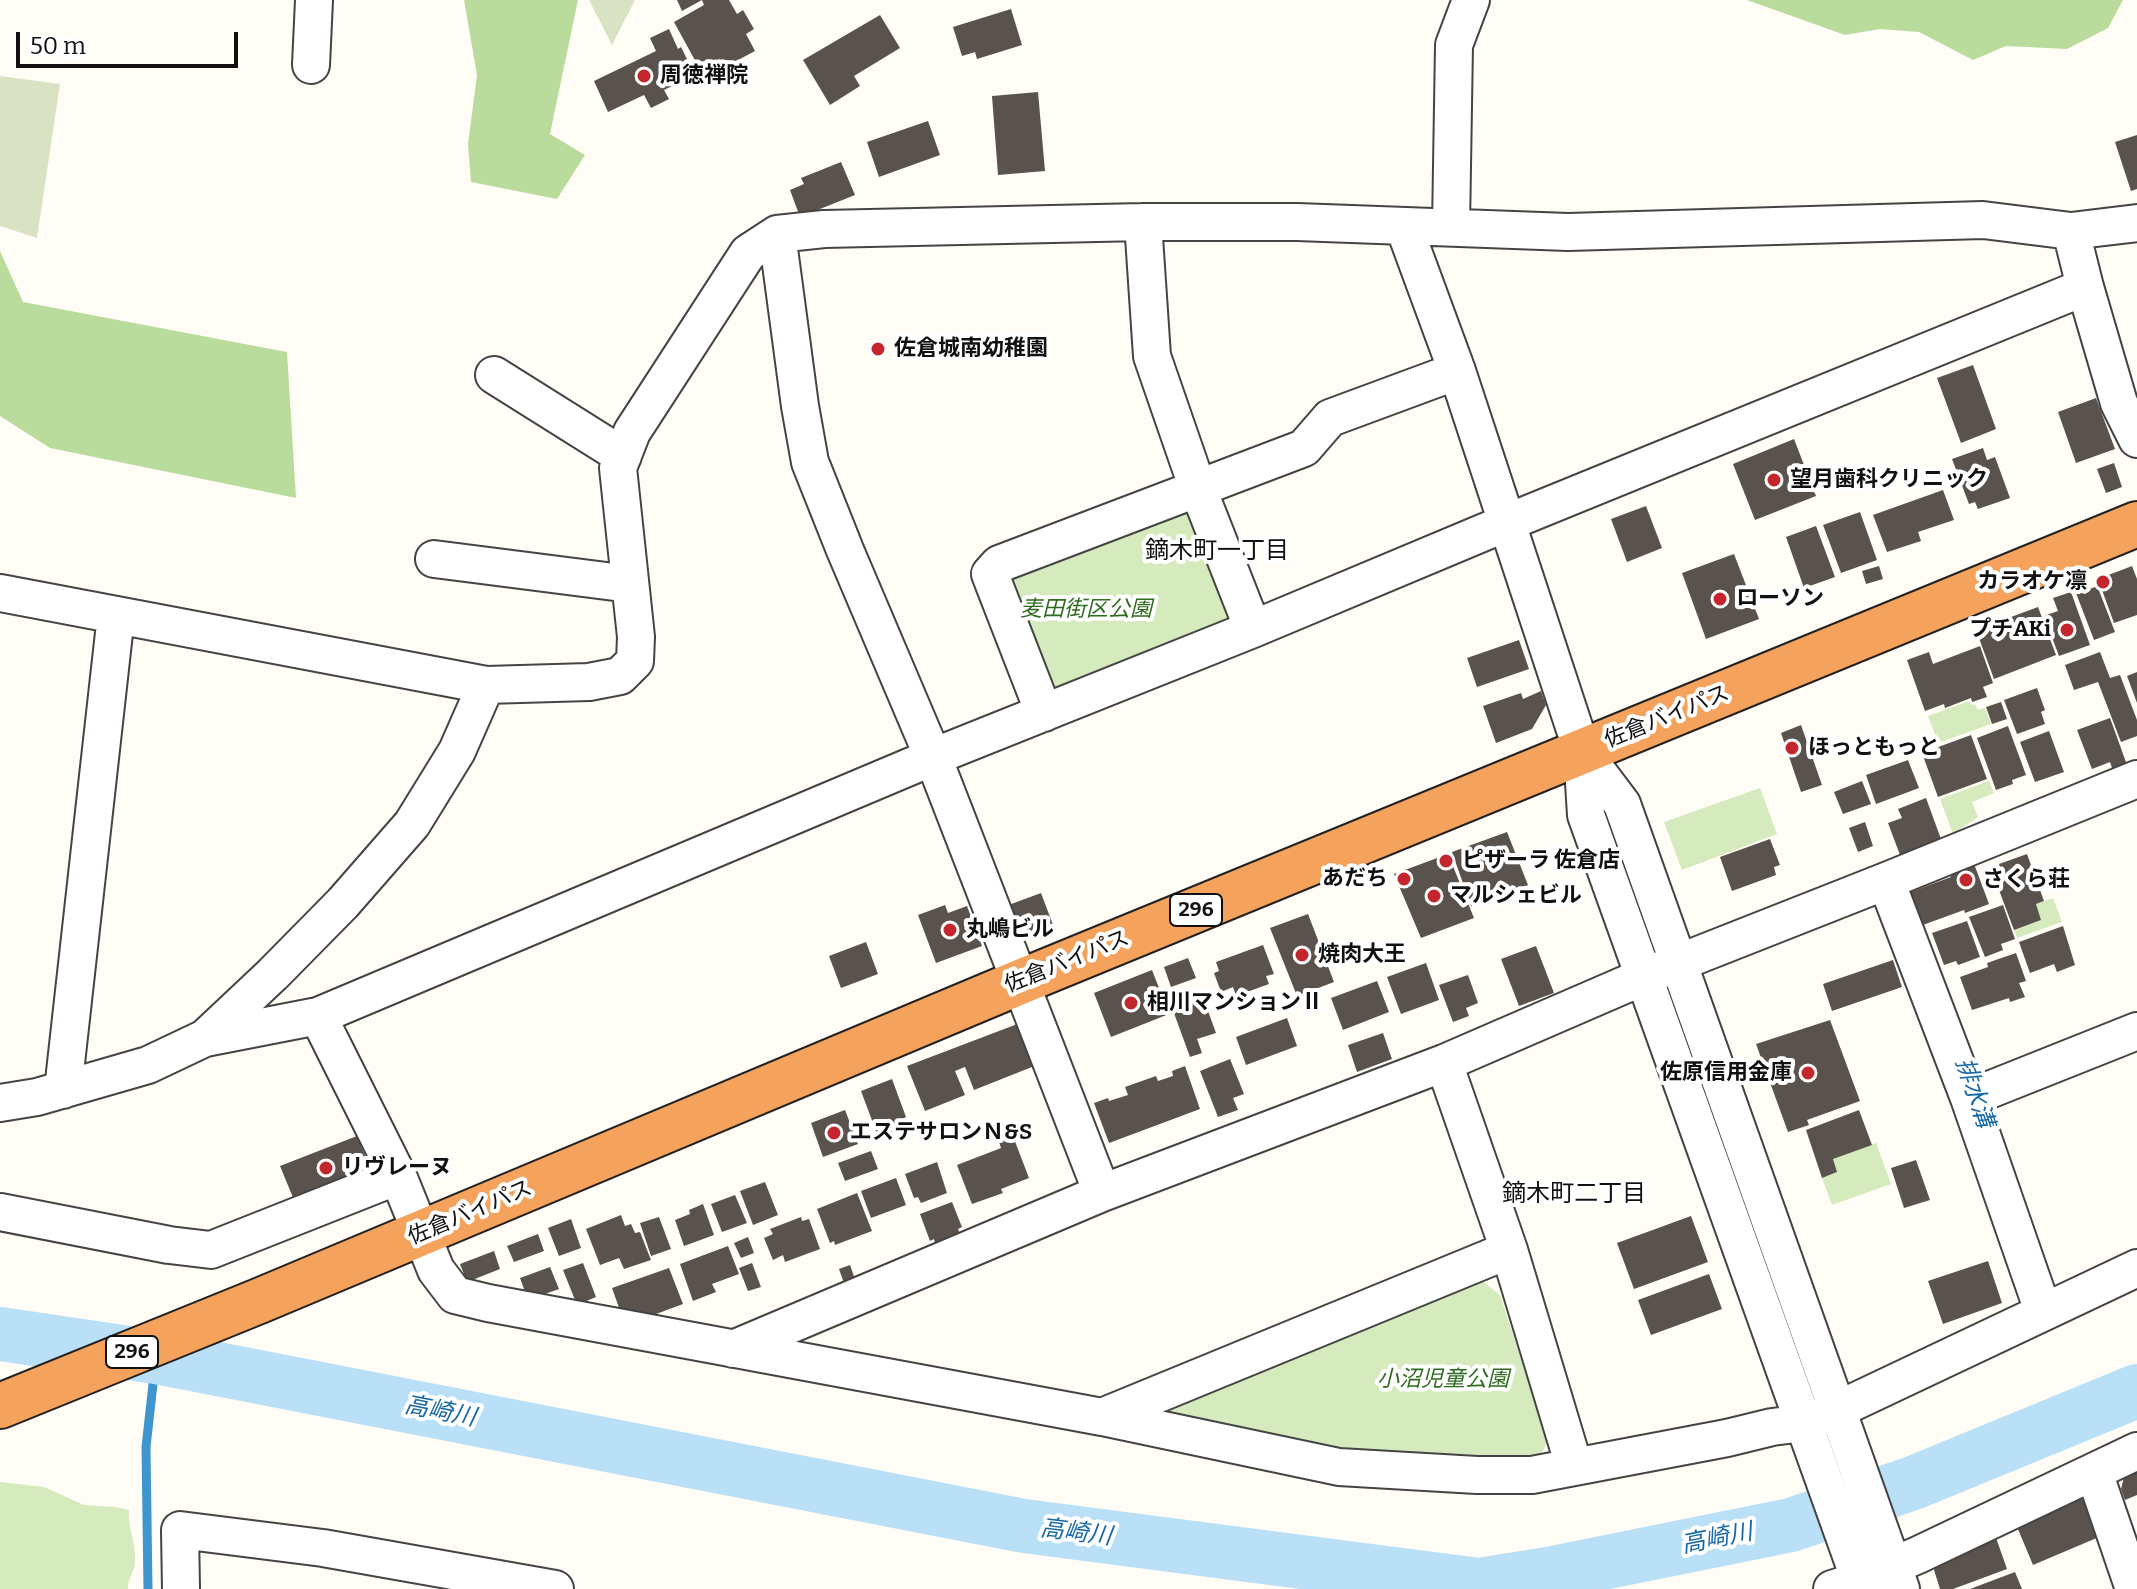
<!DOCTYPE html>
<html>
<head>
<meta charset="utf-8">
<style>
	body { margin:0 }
	#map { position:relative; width:2137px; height:1589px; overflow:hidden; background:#fffdf5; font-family:Bitter,serif }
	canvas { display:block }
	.scale { position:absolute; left:16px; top:32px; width:222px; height:36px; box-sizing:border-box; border:4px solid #111; border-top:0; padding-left:10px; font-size:24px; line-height:28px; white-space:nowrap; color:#111; -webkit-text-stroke:6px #fff; paint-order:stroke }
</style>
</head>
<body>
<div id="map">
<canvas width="2137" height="1589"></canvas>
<div class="scale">50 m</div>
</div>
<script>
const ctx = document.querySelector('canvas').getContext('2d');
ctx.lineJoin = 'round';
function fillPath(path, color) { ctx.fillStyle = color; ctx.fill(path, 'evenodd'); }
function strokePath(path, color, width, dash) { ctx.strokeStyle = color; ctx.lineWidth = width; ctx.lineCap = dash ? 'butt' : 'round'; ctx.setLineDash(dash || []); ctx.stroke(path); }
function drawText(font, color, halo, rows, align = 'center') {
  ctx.font = font + ' Bitter,"Noto Sans JP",serif'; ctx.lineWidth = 8; ctx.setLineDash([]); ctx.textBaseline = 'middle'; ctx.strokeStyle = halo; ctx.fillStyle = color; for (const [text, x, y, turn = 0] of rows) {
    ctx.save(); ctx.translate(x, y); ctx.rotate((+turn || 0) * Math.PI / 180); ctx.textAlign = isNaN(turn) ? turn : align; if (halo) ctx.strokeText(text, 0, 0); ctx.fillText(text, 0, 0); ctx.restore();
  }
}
const green = new Path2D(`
	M 1192,510 L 1237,618 L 1054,698 L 1006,568 Z
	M 1969,701 L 1971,705 L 1975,704 L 1978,710 L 1985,708 L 1991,724 L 1938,743 L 1928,716 Z
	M 1989,781 L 1994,793 L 1972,802 L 1978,817 L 1953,834 L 1940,799 Z
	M 1760,788 L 1777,834 L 1682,870 L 1664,822 Z
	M 2053,898 L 2062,922 L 2017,938 L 2014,930 L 2041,920 L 2036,904 Z
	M 1876,1143 L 1891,1184 L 1832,1205 L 1822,1178 L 1837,1172 L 1833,1159 Z
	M 1478,1278 L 1500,1295 L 1548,1441 L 1532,1472 L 1165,1424 L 1158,1412 Z
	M 0,1482 L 44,1487 L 84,1505 L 116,1507 L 129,1510 C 127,1527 137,1546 135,1563 C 134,1573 127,1579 128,1589 L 0,1589 Z`);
const forest = new Path2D(`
	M 464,0 L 578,0 L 550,134 L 585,155 L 557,199 L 471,182 L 468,144 L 477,75 Z
	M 1747,0 L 2123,0 L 2108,28 L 2067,49 L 2006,46 L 1973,60 L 1919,32 L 1880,29 L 1845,35 Z
	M 0,251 L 23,302 L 287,352 L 296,498 L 50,448 L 0,416 Z`);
const cemetery = new Path2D(`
	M 589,0 L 635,0 L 612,45 Z
	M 0,76 L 60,84 L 37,238 L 0,226 Z`);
const stream = new Path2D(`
	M 148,1589 L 146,1447 L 156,1357`);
const river = new Path2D(`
	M 0,1334 L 156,1357 L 1024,1526 L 1479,1585 L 1548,1574 L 1791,1525 L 1913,1483 L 2137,1391`);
const building = new Path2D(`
	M 677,0 L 729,0 L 737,14 L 743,10 L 754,29 L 746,34 L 755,51 L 710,75 L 703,61 L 697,64 L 674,22 L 704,5 L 702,0 L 682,11 Z
	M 1011,9 L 1022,45 L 977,59 L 975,52 L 962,56 L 953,27 Z
	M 880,15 L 900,48 L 854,76 L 860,86 L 830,105 L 803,60 Z
	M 669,29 L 678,49 L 681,47 L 695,75 L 664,90 L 669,99 L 651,108 L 644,95 L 608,112 L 594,81 L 656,51 L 650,38 Z
	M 1038,92 L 1045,171 L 998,175 L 992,96 Z
	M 928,121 L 940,155 L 879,177 L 867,142 Z
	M 2137,135 L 2137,189 L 2131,191 L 2115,142 Z
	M 841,162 L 855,195 L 800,217 L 790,190 L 804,184 L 801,178 Z
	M 1973,365 L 1996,429 L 1961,443 L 1937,378 Z
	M 2096,398 L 2115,449 L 2076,463 L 2058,412 Z
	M 1794,439 L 1816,496 L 1755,520 L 1733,464 Z
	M 1983,448 L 1987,460 L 1995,457 L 2010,498 L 1978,509 L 1975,502 L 1969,504 L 1952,459 Z
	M 2114,463 L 2122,487 L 2106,493 L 2097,469 Z
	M 1943,490 L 1954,520 L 1918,532 L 1921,541 L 1887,552 L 1873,515 Z
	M 1646,506 L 1662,548 L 1627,562 L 1611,519 Z
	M 1860,512 L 1877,560 L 1841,573 L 1823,525 Z
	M 1816,526 L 1835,577 L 1804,588 L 1786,537 Z
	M 1734,554 L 1759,619 L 1706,639 L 1682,573 Z
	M 1879,566 L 1883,579 L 1866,584 L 1862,571 Z
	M 2132,566 L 2137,579 L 2137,615 L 2114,623 L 2098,579 Z
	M 2095,587 L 2098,588 L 2115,632 L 2094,640 L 2076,593 Z
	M 2071,592 L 2090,645 L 2059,656 L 2044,616 L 2058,611 L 2053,598 Z
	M 2038,607 L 2056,655 L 1994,679 L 1976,630 Z
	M 1519,640 L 1529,669 L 1477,687 L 1467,658 Z
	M 1980,646 L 1993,683 L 1983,687 L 1987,697 L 1972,702 L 1971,698 L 1945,708 L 1944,704 L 1925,711 L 1907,660 L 1929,652 L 1933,664 Z
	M 2100,652 L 2110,678 L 2120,675 L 2137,720 L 2137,736 L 2121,742 L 2098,682 L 2074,690 L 2065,665 Z
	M 2137,672 L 2137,703 L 2127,676 Z
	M 2037,688 L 2045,710 L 2041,712 L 2045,724 L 2017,734 L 2004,700 Z
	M 1541,691 L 1546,705 L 1532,729 L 1496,743 L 1483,706 L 1521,693 L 1523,699 Z
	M 2001,702 L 2007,719 L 1992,724 L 1986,707 Z
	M 2110,718 L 2127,765 L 2113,771 L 2110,762 L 2092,769 L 2077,730 Z
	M 1801,725 L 1822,785 L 1801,792 L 1781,733 Z
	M 2008,726 L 2026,775 L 2012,780 L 2013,784 L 1996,790 L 1977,738 Z
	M 2049,731 L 2064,772 L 2035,782 L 2020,742 Z
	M 1971,735 L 1987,779 L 1938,797 L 1922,753 Z
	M 1908,760 L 1919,788 L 1876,804 L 1866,775 Z
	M 1862,781 L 1871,804 L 1843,814 L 1834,792 Z
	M 1926,798 L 1941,839 L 1900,855 L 1888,823 L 1902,818 L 1898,809 Z
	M 1865,822 L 1873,846 L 1858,852 L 1849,828 Z
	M 1507,832 L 1528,885 L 1471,906 L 1452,852 Z
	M 1770,839 L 1780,865 L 1774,867 L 1776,875 L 1732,891 L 1720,857 Z
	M 1448,854 L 1474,918 L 1421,938 L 1394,874 Z
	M 2027,854 L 2044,901 L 2036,904 L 2041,920 L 2014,930 L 1996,882 L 2004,879 L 1999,864 Z
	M 1973,861 L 1989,904 L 1965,913 L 1964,910 L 1920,926 L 1908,893 L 1951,877 L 1948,870 Z
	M 1041,893 L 1053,925 L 1015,939 L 1003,907 Z
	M 945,905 L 948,913 L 967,906 L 982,946 L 936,963 L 918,915 Z
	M 2003,905 L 2015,939 L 2001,944 L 2003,950 L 1985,957 L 1969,917 Z
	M 1308,914 L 1334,982 L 1297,996 L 1270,928 Z
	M 1967,921 L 1980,957 L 1958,965 L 1956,961 L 1944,965 L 1932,933 Z
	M 2063,926 L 2075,965 L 2057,972 L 2054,964 L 2030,973 L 2019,942 Z
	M 866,942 L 878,974 L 841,988 L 829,956 Z
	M 1263,945 L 1274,974 L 1266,976 L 1269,984 L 1236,996 L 1233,987 L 1221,992 L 1214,973 L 1219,971 L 1216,962 Z
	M 1536,946 L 1554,993 L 1519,1006 L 1501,959 Z
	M 2016,953 L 2026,981 L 2019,983 L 2025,997 L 2010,1002 L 2009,998 L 1972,1010 L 1960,977 L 1988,967 L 1987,963 Z
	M 1188,958 L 1196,978 L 1171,987 L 1164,967 Z
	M 1893,960 L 1902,987 L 1832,1011 L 1823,984 Z
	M 1426,963 L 1439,1000 L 1401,1014 L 1387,977 Z
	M 1152,970 L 1169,1014 L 1111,1037 L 1094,993 Z
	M 1468,975 L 1478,1003 L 1466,1008 L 1469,1016 L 1453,1022 L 1439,985 Z
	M 1377,981 L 1389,1012 L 1343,1030 L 1331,998 Z
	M 1196,991 L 1200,1001 L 1204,1000 L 1216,1033 L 1197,1039 L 1202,1053 L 1190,1057 L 1171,1005 L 1186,1000 L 1184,995 Z
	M 1287,1018 L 1297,1046 L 1246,1065 L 1236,1037 Z
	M 1830,1020 L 1860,1101 L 1807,1120 L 1809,1125 L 1788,1132 L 1756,1044 Z
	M 1020,1023 L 1037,1065 L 974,1090 L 965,1067 L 955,1071 L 965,1095 L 925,1111 L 907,1066 Z
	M 1383,1033 L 1392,1059 L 1357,1072 L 1348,1045 Z
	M 1230,1059 L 1244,1094 L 1233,1098 L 1238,1110 L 1218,1117 L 1200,1071 Z
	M 1185,1066 L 1200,1109 L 1109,1143 L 1094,1103 L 1108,1098 L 1109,1101 L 1128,1095 L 1125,1087 L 1156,1076 L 1158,1081 L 1173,1076 L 1172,1071 Z
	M 892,1079 L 906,1117 L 900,1120 L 904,1130 L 879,1139 L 861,1091 Z
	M 845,1110 L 858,1144 L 823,1157 L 811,1123 Z
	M 1859,1110 L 1872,1145 L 1833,1159 L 1837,1172 L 1822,1178 L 1806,1130 Z
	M 1011,1131 L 1029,1178 L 1001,1189 L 1003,1193 L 972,1204 L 957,1165 L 1001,1148 L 997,1136 Z
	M 357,1136 L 371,1170 L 294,1200 L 280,1166 Z
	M 871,1151 L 878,1169 L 845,1181 L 838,1163 Z
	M 1916,1160 L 1930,1200 L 1904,1208 L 1891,1168 Z
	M 937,1162 L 947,1193 L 921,1203 L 918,1197 L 914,1198 L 905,1174 Z
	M 896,1178 L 906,1205 L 871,1218 L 861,1191 Z
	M 765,1182 L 778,1215 L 753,1225 L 740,1191 Z
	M 857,1193 L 872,1231 L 835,1245 L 834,1241 L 830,1243 L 817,1209 Z
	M 735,1195 L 747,1223 L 722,1232 L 711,1204 Z
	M 952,1202 L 962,1227 L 958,1229 L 960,1234 L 935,1244 L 934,1239 L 930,1241 L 920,1214 Z
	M 703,1204 L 714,1235 L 684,1246 L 675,1220 L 690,1214 L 689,1210 Z
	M 621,1215 L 625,1226 L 631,1224 L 635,1233 L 640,1232 L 651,1260 L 624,1269 L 619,1258 L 600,1265 L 586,1229 Z
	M 1691,1216 L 1708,1262 L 1634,1289 L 1617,1243 Z
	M 659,1217 L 671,1249 L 651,1256 L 640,1223 Z
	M 801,1217 L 802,1221 L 809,1219 L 820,1249 L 785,1262 L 783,1255 L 773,1260 L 764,1238 L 773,1234 L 770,1229 Z
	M 571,1219 L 581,1248 L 559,1256 L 548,1228 Z
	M 538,1234 L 544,1251 L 514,1262 L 507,1246 Z
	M 748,1237 L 754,1253 L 741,1258 L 734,1243 Z
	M 728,1246 L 739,1274 L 712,1284 L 716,1292 L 693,1301 L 680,1264 Z
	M 494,1251 L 500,1269 L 467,1282 L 460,1264 Z
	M 1988,1261 L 2002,1303 L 1943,1324 L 1928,1281 Z
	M 583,1263 L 596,1297 L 577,1305 L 563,1270 Z
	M 752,1263 L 761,1287 L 748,1291 L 739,1268 Z
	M 850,1265 L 856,1282 L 845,1286 L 839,1269 Z
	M 550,1267 L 559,1289 L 528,1300 L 520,1278 Z
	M 669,1268 L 683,1304 L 640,1320 L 623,1319 L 612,1288 Z
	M 1709,1274 L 1722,1309 L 1651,1335 L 1638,1300 Z
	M 2137,1467 L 2137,1495 L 2125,1500 L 2121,1489 L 2124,1477 Z
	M 2075,1498 L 2084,1500 L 2099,1537 L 2033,1565 L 2015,1522 Z
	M 1995,1535 L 2007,1569 L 1953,1589 L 1940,1589 L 1934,1570 L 1939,1558 Z
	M 2015,1572 L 2022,1589 L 1970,1589 Z`);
const minor = new Path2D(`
	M 311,65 L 314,0
	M 1143,222 L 1152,356 L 1198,489 L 1253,629
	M 1404,227 L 1457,371 L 1582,751 L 1586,815 L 1863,1589
	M 1451,227 L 1454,45 L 1471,0
	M 2071,231 L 2085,287 L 2119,403 L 2137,439
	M 777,234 L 800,406 L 810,462 L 845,550 L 933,757 L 1102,1193
	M 494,375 L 623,456
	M 434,559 L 630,584
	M 0,593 L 486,685 L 589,682 L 620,676 L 635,661 L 636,637 L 618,468 L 632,432 L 748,253 L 777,234 L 824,229 L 1143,222 L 1297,222 L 1568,232 L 1983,220 L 2071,231 L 2137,223
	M 1044,713 L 990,574 L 999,564 L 1304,448 L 1330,418 L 1457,371
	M 1582,751 L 1622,804 L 1901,1589
	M 1886,881 L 1969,1098 L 2043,1311
	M 318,1016 L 398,1176 L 436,1270 L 455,1295 L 488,1303 L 1102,1417 L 1339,1467 L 1477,1475 L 1532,1475 L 1727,1438 L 1772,1427 L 1804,1423 L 1837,1410 L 2137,1268
	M 205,1038 L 318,1016 L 933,757 L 1253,629 L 1506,523 L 2085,287
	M 1444,1063 L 1509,1250 L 1574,1466
	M 63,1090 L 116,615
	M 1969,1098 L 2137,1031
	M 0,1103 L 37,1097 L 148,1065 L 205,1038 L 273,974 L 343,903 L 412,824 L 457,751 L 486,685
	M 0,1212 L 169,1245 L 211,1250 L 398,1176
	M 733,1349 L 1102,1193 L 1444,1063 L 1645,976 L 1886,881 L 2137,779
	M 1102,1417 L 1509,1250
	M 2094,1472 L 2134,1589
	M 181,1589 L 180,1530 L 323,1548 L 555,1589
	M 1832,1589 L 1860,1580 L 1918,1555 L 2137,1451`);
const highway = new Path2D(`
	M 0,1406 L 259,1301 L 1020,982 L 2137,524`);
const markers = [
	[644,76,8,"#c4262e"],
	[878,349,8,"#c4262e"],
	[1774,480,8,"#c4262e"],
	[2103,582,8,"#c4262e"],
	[1720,599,8,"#c4262e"],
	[2067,630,8,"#c4262e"],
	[1792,748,8,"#c4262e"],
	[1446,861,8,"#c4262e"],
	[1404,879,8,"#c4262e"],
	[1966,880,8,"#c4262e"],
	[1434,896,8,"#c4262e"],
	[950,930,8,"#c4262e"],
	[1302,955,8,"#c4262e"],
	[1131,1003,8,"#c4262e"],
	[1808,1073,8,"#c4262e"],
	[834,1133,8,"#c4262e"],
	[326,1168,8,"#c4262e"]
];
const shields = [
	[1196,910,52],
	[132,1352,52]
];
const shieldNames = [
	["296",1196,910],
	["296",132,1352]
];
const poiNames = [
	["周徳禅院",660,76],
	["佐倉城南幼稚園",894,349],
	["望月歯科クリニック",1790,480],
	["カラオケ凛",2087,582,"right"],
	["ローソン",1736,599],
	["プチAKi",2051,630,"right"],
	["ほっともっと",1808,748],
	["ピザーラ 佐倉店",1462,861],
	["あだち",1388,879,"right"],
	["さくら荘",1982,880],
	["マルシェビル",1450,896],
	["丸嶋ビル",966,930],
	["焼肉大王",1318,955],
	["相川マンションⅡ",1147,1003],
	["佐原信用金庫",1792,1073,"right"],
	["エステサロンＮ&S",850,1133],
	["リヴレーヌ",342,1168]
];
const parkNames = [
	["麦田街区公園",1086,610],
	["小沼児童公園",1443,1380]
];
const streetNames = [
	["佐倉バイパス",1667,717,-22],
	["佐倉バイパス",1067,962,-22],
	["佐倉バイパス",470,1213,-23]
];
const neighbourhoodNames = [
	["鏑木町一丁目",1217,551],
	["鏑木町二丁目",1574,1194]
];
const waterNames = [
	["排水溝",1974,1093,71],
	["高崎川",440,1412,11],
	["高崎川",1076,1533,7],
	["高崎川",1717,1539,-11]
];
fillPath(green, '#d5ebbd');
fillPath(forest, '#b9dc9c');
fillPath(cemetery, '#d9e3c4');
strokePath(stream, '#3f96cf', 9);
strokePath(river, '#b9e0f7', 54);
fillPath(building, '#5a524d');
strokePath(minor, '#444', 40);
strokePath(highway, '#222', 48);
strokePath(minor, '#fff', 36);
strokePath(highway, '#f5a25d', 44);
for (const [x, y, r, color] of markers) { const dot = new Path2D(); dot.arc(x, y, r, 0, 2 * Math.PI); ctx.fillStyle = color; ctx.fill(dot); strokePath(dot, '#fff', 3); }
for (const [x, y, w] of shields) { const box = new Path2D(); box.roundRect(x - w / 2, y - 16, w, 32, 6); ctx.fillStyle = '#fff'; ctx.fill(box); strokePath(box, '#111', 2); }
drawText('bold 20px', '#111', null, shieldNames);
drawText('bold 22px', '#111', '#fff', poiNames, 'left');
drawText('italic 22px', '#2f6b1f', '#fff', parkNames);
drawText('22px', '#111', '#fff', streetNames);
drawText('24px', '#111', '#fff', neighbourhoodNames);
drawText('italic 24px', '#1768a6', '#fff', waterNames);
</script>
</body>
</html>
